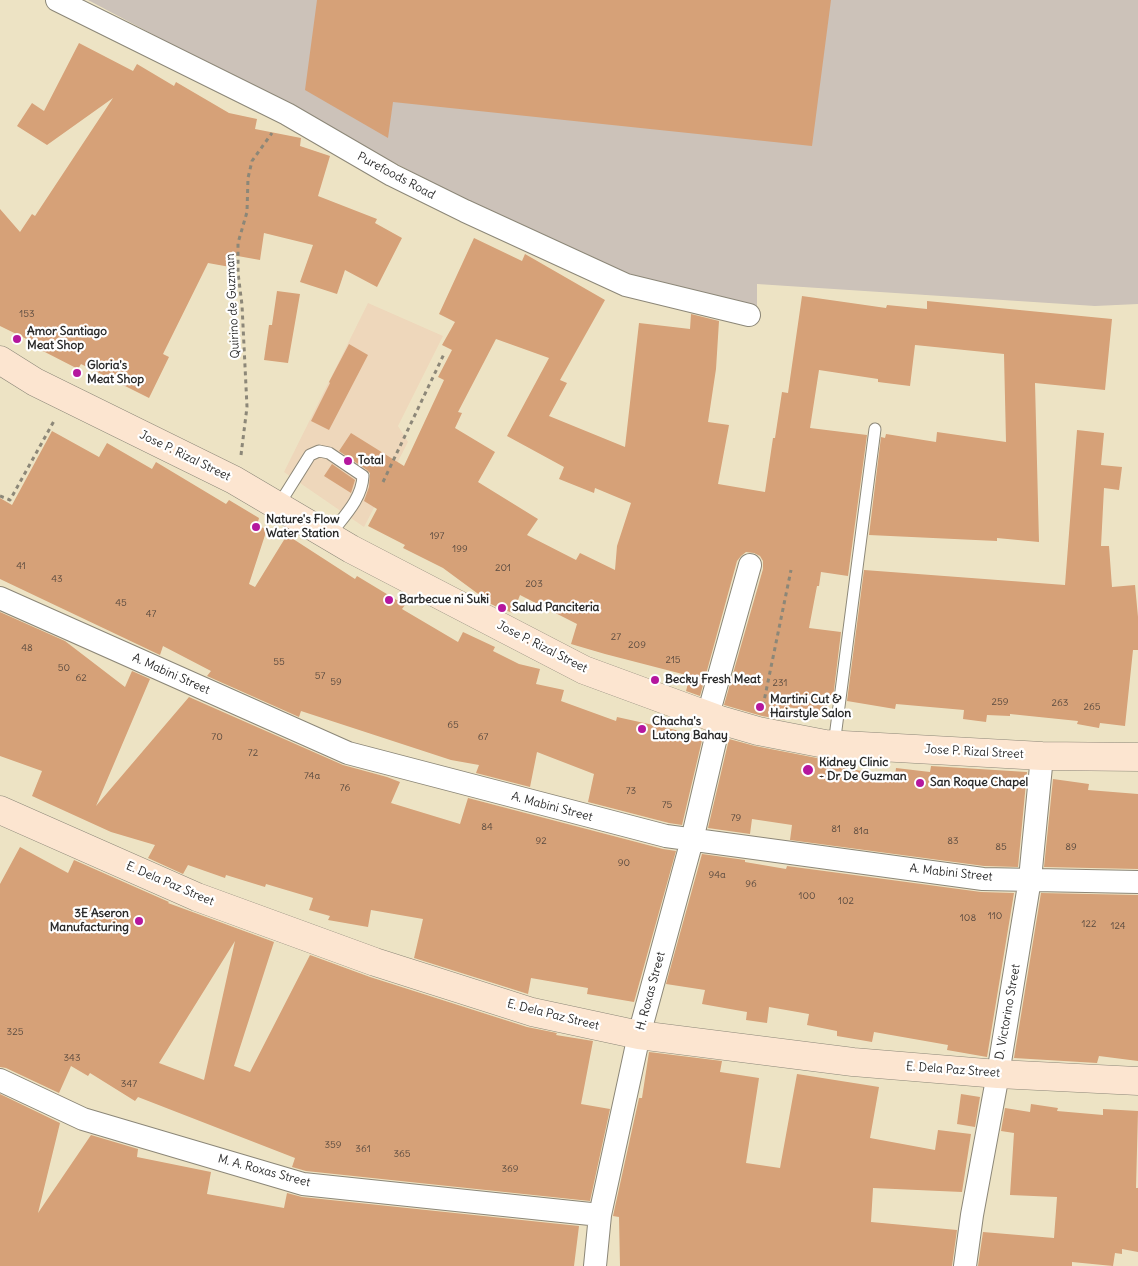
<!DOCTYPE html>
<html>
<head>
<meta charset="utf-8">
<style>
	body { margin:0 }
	canvas { display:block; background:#ede3c4 }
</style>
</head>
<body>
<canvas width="1138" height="1266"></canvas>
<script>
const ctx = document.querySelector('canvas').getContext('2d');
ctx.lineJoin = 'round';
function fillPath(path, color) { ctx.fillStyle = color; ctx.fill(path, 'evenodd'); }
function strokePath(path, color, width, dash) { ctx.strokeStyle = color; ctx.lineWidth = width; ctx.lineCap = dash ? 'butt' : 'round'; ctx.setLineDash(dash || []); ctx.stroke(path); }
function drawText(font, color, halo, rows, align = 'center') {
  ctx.font = font + ' Delius,sans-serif'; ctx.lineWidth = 4.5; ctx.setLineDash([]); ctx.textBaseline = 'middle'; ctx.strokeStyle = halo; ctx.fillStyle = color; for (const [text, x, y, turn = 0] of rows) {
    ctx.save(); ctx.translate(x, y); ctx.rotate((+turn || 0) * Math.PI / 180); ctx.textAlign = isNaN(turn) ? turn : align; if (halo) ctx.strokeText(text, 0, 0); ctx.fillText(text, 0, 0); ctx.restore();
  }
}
const built = new Path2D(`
	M 368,303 L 443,336 L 398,426 L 408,442 L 364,527 L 284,472 Z`);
const industrial = new Path2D(`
	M 88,0 L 1138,0 L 1138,304 L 1095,306 L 757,284 L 757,312 L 695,305 L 495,216 Z`);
const building = new Path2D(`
	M 317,0 L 831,0 L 812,146 L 393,102 L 388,138 L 305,90 Z
	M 79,43 L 133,71 L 137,64 L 174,86 L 176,82 L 229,113 L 257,119 L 255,129 L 301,138 L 300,146 L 330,156 L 318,196 L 377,219 L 375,223 L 402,238 L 377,287 L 345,270 L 337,294 L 300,282 L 313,245 L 264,233 L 260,260 L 232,255 L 230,267 L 208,263 L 163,354 L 169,357 L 149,398 L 81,364 L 78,369 L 41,350 L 43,347 L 0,326 L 0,209 L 20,232 L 32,214 L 35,216 L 113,98 L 47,145 L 17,126 L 32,103 L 44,111 Z
	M 474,238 L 522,261 L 525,254 L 605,300 L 560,380 L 567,383 L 549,416 L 625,447 L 639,323 L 690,329 L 691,314 L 719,321 L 716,369 L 708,422 L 729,425 L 718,484 L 765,492 L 773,438 L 775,438 L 782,392 L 788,393 L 802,296 L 886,308 L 887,305 L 927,309 L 927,301 L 1112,319 L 1105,390 L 1035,383 L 1039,542 L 997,538 L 997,541 L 869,535 L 881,437 L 885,438 L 886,434 L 936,442 L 937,432 L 1006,442 L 1004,354 L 915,345 L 910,386 L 878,382 L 878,379 L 819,370 L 810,428 L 867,435 L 848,576 L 821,572 L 819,586 L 817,586 L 809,628 L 841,632 L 833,698 L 828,697 L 826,713 L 787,707 L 785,720 L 762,716 L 724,705 L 763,569 L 763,561 L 760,556 L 754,553 L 746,552 L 741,556 L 737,561 L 700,696 L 686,691 L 690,676 L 605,654 L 571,644 L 577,624 L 520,595 L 513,613 L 499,608 L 479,598 L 481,596 L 443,568 L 403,548 L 405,545 L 368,526 L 377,509 L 364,501 L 369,487 L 370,473 L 367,470 L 339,451 L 351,433 L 404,466 L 444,380 L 438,377 L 452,350 L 442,345 L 455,322 L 439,314 ZM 496,339 L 549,358 L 507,436 L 564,467 L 559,479 L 594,493 L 595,488 L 631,503 L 617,546 L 615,570 L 580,553 L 576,560 L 527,535 L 538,519 L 478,482 L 495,452 L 455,428 L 462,413 L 458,412 Z
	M 277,291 L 300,294 L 288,363 L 264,360 L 269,325 L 272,325 Z
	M 349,344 L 368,355 L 329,430 L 311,421 L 330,383 L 329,382 Z
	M 1077,430 L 1104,433 L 1101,465 L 1122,467 L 1119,490 L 1104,488 L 1101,546 L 1109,546 L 1112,587 L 1135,585 L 1138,617 L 1138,650 L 1133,650 L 1125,726 L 1100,723 L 1099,728 L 1077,724 L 1078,721 L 1010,714 L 1010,716 L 987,715 L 986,722 L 963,719 L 964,710 L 896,704 L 895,709 L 847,701 L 864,570 L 1065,585 Z
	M 52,431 L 99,457 L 107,443 L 152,469 L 156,462 L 226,504 L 229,500 L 259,518 L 257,526 L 267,529 L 249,584 L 255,587 L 287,535 L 355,579 L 357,576 L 405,605 L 402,609 L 458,642 L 463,632 L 495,647 L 493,651 L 519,664 L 540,669 L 536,684 L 564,690 L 561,701 L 616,721 L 617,717 L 703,736 L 682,825 L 669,823 L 588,802 L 594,774 L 537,752 L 530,787 L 476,773 L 479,765 L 451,760 L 301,711 L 299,717 L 207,676 L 211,671 L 163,646 L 160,655 L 0,579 L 0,498 L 12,505 Z
	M 332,464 L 355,480 L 351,493 L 324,476 Z
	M 0,612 L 65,641 L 125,687 L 132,671 L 150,679 L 96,806 L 189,697 L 343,765 L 387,777 L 400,782 L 391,803 L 460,824 L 468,798 L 663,849 L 676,851 L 634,1002 L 587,994 L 588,988 L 531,978 L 528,994 L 414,958 L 423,919 L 371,910 L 368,927 L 328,920 L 330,916 L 309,910 L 313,898 L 266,884 L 265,887 L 226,875 L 225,878 L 188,865 L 183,874 L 148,858 L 155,845 L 111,832 L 32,796 L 42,771 L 0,756 Z
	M 729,739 L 755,746 L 822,759 L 844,761 L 843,768 L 895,776 L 896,768 L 930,772 L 931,766 L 1027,772 L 1018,867 L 984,866 L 790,840 L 792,825 L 752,819 L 750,834 L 708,828 Z
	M 1053,779 L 1089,784 L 1088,790 L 1138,794 L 1138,869 L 1044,867 Z
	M 20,847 L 68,873 L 74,860 L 169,902 L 168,903 L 274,942 L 234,1066 L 250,1072 L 310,955 L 370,977 L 527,1027 L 557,1033 L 556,1035 L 593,1041 L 581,1104 L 610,1109 L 590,1201 L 306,1171 L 292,1167 L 295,1158 L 138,1097 L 135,1101 L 90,1073 L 88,1076 L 71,1066 L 59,1093 L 6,1068 L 0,1067 L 0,884 ZM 235,941 L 204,1080 L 159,1063 Z
	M 702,854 L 745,860 L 745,862 L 786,869 L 787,866 L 981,892 L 1014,893 L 987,1057 L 947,1050 L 948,1045 L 874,1032 L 872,1042 L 837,1036 L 837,1031 L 807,1025 L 809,1014 L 769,1007 L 767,1023 L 746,1020 L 747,1012 L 702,1004 L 705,990 L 666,984 Z
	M 1041,893 L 1138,895 L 1138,1061 L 1099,1056 L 1097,1063 L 1014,1058 Z
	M 649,1052 L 722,1061 L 720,1072 L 759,1078 L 746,1163 L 780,1168 L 797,1074 L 879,1087 L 870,1138 L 935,1150 L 938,1130 L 971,1134 L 962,1192 L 873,1188 L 871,1222 L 957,1230 L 952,1266 L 620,1266 L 619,1217 L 613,1216 L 639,1098 L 642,1098 Z
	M 0,1094 L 60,1123 L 38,1213 L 91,1135 L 138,1149 L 137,1157 L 211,1172 L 207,1194 L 284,1208 L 287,1193 L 302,1197 L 579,1226 L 574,1266 L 0,1266 Z
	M 961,1094 L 980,1097 L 975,1127 L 957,1124 Z
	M 1031,1104 L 1058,1108 L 1057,1111 L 1103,1115 L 1103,1109 L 1138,1111 L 1136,1188 L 1138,1188 L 1138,1252 L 1122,1249 L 1122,1254 L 1115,1253 L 1113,1266 L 1072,1262 L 1072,1266 L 978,1266 L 983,1232 L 1054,1238 L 1057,1197 L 1010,1195 L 1014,1133 L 1001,1131 L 1005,1108 L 1030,1112 Z`);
const path = new Path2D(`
	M 241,455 L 247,407 L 242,305 L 238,273 L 238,243 L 247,212 L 248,178 L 252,161 L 272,133
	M 383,482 L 444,354
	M 0,496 L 10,500 L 54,421
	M 763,706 L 791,570`);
const lane = new Path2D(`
	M 278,506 L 310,455 L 319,451 L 329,453 L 363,476 C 362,500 342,518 329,536
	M 834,745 L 875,429`);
const street = new Path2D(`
	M 57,0 L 287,114 L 392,175 L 465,211 L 626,285 L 749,315
	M 0,598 L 348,753 L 666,836 L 983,879 L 1138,882
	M 708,715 L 750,565
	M 0,1080 L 83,1119 L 303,1184 L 600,1215
	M 595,1266 L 600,1215 L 639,1035 L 692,840 L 720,720
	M 965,1266 L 972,1215 L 998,1074 L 1030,879 L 1042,756`);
const secondary = new Path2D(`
	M 0,360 L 35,382 L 234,480 L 351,549 L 584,670 L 720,720 L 758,731 L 825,744 L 1042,756 L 1138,757
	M 0,810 L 197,897 L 375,962 L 532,1012 L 639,1035 L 853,1062 L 998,1074 L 1138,1081`);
const markers = [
	[17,339,5,"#b5179e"],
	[77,373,5,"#b5179e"],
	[348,461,5,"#b5179e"],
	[256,527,5,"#b5179e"],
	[389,600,5,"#b5179e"],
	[502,608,5,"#b5179e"],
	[655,680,5,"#b5179e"],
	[760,707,5,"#b5179e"],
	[642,729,5,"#b5179e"],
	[808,770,6,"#b5179e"],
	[920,783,5,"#b5179e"],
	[139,921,5,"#b5179e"]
];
const numberNames = [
	["153",27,314],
	["197",437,536],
	["199",460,549],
	["41",21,566],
	["201",503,568],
	["43",57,579],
	["203",534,584],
	["45",121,603],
	["47",151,614],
	["27",616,637],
	["209",637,645],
	["48",27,648],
	["215",673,660],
	["55",279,662],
	["50",64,668],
	["57",320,676],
	["62",81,678],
	["59",336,682],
	["231",780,683],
	["259",1000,702],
	["263",1060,703],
	["265",1092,707],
	["65",453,725],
	["70",217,737],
	["67",483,737],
	["72",253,753],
	["74a",312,776],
	["76",345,788],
	["73",631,791],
	["75",667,805],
	["79",736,818],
	["84",487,827],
	["81",836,829],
	["81a",861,831],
	["92",541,841],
	["83",953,841],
	["85",1001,847],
	["89",1071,847],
	["90",624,863],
	["94a",717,875],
	["96",751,884],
	["100",807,896],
	["102",846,901],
	["110",995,916],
	["108",968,918],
	["122",1089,924],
	["124",1118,926],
	["325",15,1032],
	["343",72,1058],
	["347",129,1084],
	["359",333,1145],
	["361",363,1149],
	["365",402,1154],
	["369",510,1169]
];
const streetNames = [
	["Purefoods Road",396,176,28],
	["Quirino de Guzman",233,306,-93],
	["Jose P. Rizal Street",185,456,26],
	["Jose P. Rizal Street",542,647,27],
	["A. Mabini Street",171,674,24],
	["Jose P. Rizal Street",974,752,3],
	["A. Mabini Street",552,807,15],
	["A. Mabini Street",951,873,6],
	["E. Dela Paz Street",170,884,23],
	["H. Roxas Street",651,991,-75],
	["D. Victorino Street",1008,1012,-80],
	["E. Dela Paz Street",553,1015,14],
	["E. Dela Paz Street",953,1070,4],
	["M. A. Roxas Street",264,1171,15]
];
const poiNames = [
	["Amor Santiago",27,332],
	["Meat Shop",27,346],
	["Gloria's",87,366],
	["Meat Shop",87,380],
	["Total",358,461],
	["Nature's Flow",266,520],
	["Water Station",266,534],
	["Barbecue ni Suki",399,600],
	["Salud Panciteria",512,608],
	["Becky Fresh Meat",665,680],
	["Martini Cut &",770,700],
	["Hairstyle Salon",770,714],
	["Chacha's",652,722],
	["Lutong Bahay",652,736],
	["Kidney Clinic",819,763],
	["- Dr De Guzman",819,777],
	["San Roque Chapel",930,783],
	["3E Aseron",129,914,"right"],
	["Manufacturing",129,928,"right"]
];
fillPath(built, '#eed7bb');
fillPath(industrial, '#ccc2b9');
fillPath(building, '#d6a178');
strokePath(lane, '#8c8778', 13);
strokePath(street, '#8c8778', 24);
strokePath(secondary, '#8c8778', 29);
strokePath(path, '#8c8778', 3, [4, 4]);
strokePath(lane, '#fff', 11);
strokePath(street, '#fff', 22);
strokePath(secondary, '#fce5d0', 28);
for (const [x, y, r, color] of markers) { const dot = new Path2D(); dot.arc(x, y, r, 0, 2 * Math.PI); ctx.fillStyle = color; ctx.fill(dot); strokePath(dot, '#fff', 2); }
drawText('10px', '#56483e', null, numberNames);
drawText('12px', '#2b2b2b', '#fff', streetNames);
drawText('bold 12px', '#2b2b2b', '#fff', poiNames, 'left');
</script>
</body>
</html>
